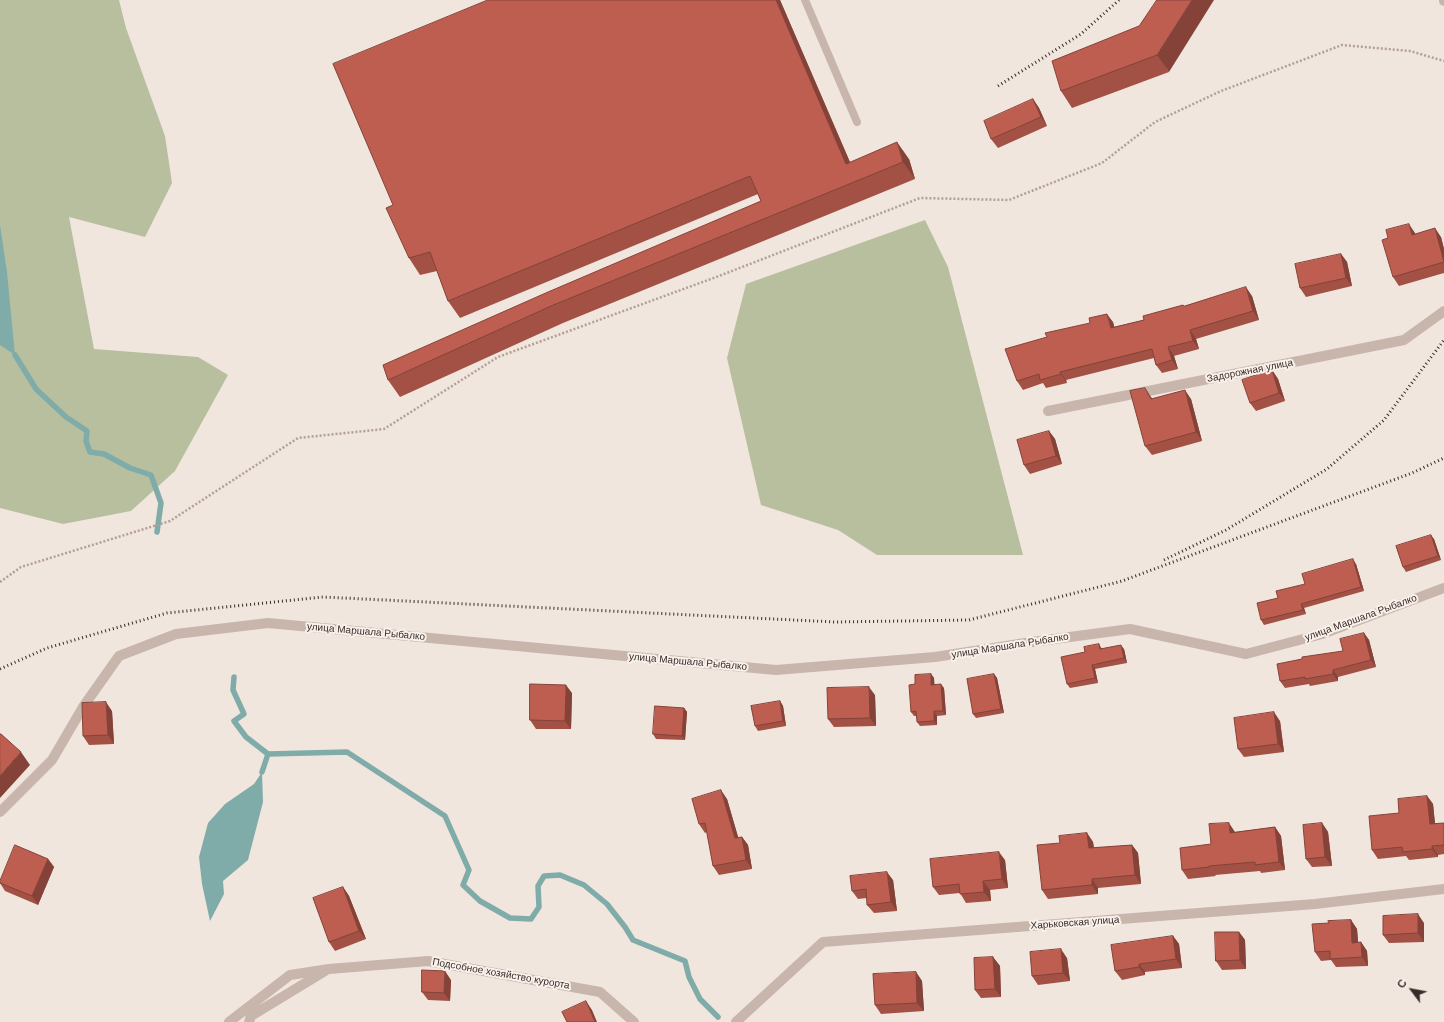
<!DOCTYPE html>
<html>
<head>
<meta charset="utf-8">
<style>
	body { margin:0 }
	#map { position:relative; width:1444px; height:1022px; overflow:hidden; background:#f1e6de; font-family:Helvetica,sans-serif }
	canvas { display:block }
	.north { position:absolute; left:1392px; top:970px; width:40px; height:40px; -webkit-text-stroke:3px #f9f1ea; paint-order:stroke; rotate:302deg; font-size:11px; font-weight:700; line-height:16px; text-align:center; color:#372c2a }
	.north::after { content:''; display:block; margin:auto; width:14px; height:18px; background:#372c2a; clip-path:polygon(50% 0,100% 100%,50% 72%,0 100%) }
</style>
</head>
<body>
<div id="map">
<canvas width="1444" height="1022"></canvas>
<div class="north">С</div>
</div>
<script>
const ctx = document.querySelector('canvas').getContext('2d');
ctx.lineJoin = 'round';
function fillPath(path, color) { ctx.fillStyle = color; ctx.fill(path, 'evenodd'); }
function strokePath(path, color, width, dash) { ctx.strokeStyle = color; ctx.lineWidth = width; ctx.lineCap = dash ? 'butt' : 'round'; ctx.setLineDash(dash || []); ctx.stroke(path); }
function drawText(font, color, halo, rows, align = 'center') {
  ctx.font = font + ' Helvetica,sans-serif'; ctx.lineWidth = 4; ctx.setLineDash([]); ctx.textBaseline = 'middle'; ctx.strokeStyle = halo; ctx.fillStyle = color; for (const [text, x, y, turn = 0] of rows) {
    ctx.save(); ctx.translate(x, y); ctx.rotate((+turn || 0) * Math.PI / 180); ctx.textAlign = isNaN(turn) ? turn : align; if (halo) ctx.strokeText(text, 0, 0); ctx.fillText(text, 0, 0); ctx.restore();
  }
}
const green = new Path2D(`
	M 0,0 L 119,0 L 126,28 L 165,136 L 172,183 L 145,237 L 69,217 L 94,349 L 198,357 L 228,375 L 175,471 L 131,511 L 63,524 L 0,508 Z
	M 925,220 L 948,267 L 1023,555 L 877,555 L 838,530 L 761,505 L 727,358 L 746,284 Z`);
const water = new Path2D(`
	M 0,225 L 7,272 L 15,355 L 0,345 Z
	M 262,772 L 263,802 L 248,860 L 223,881 L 224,894 L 210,921 L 202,884 L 199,857 L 208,823 L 225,804 L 254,784 Z`);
const stream = new Path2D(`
	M 15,355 L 36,389 L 66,417 L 87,431 L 86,441 L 90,452 L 104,454 L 130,468 L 151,475 L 161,503 L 157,532
	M 234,677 L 233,690 L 244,714 L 234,721 L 246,737 L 268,754
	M 262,772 L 268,754 L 347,752 L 445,816 L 469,870 L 463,885 L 480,901 L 510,918 L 531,919 L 539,907 L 538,886 L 544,876 L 560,875 L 584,885 L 607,904 L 625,927 L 633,940 L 685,961 L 689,977 L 700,999 L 718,1017`);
const path = new Path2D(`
	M 0,582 L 21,567 L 170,521 L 298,438 L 384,429 L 498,357 L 719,276 L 920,198 L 1009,200 L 1102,163 L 1155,122 L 1221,91 L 1342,45 L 1410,51 L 1444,61`);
const service = new Path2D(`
	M 805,0 L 857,122`);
const minor = new Path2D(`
	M 1444,0 L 1444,1
	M 1048,411 L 1404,340 L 1444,311
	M 229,1022 L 290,975 L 329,969 L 428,961 L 600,992 L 634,1022
	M 249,1022 L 251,1016 L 325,971
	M 736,1022 L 823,942 L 1315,904 L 1444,889`);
const tertiary = new Path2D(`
	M 0,812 L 52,760 L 83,707 L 119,656 L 176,634 L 268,623 L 776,670 L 935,657 L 1032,642 L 1130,629 L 1246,654 L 1322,634 L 1444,588`);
const rail = new Path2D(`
	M 998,86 L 1081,34 L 1119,0
	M 1164,560 L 1226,530 L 1327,469 L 1384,420 L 1444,340
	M 0,669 L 47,648 L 167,613 L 323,597 L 835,622 L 969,620 L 1122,581 L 1412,473 L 1444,458`);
const wall = new Path2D(`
	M 488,0 L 780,0 L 850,162 L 909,159 L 915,179 L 563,323 L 400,397 L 388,380 L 761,201 L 758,194 L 460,318 L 448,301 L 437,271 L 420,275 L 409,258 L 393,205 Z
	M 1139,26 L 1169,72 L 1072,108 L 1061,91 Z
	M 1033,99 L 1039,108 L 1047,126 L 998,148 L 991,139 Z
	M 1415,233 L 1415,234 L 1441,237 L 1444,249 L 1444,273 L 1399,286 L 1393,277 Z
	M 1341,254 L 1347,262 L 1352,286 L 1306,297 L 1300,288 Z
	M 1252,296 L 1259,320 L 1196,339 L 1199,349 L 1174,356 L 1178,369 L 1162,373 L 1156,365 L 1154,358 L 1066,380 L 1067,383 L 1046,388 L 1043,383 L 1023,390 L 1017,381 L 1113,322 L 1114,327 L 1144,320 L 1184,306 Z
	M 1272,370 L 1278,379 L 1285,401 L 1256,411 L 1250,403 Z
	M 1151,397 L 1152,399 L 1191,399 L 1202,441 L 1152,455 L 1145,446 Z
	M 1049,431 L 1055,439 L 1062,464 L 1030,474 L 1024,465 Z
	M 1434,539 L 1441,560 L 1406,572 L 1403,567 Z
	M 1356,564 L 1364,591 L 1304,608 L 1306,614 L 1264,625 L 1261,620 L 1278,598 L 1305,584 Z
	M 1364,633 L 1369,640 L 1376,667 L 1338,677 L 1338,681 L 1310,686 L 1309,684 L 1285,688 L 1280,681 L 1302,659 L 1343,651 Z
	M 1099,644 L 1102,649 L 1124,649 L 1127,663 L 1095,669 L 1098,683 L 1070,688 L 1067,684 L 1085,652 Z
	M 931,674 L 934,678 L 934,685 L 944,688 L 946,715 L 937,716 L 937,725 L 920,726 L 917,722 L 917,716 L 914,716 L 911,712 L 915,684 Z
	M 994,674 L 997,678 L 1004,713 L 976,718 L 973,714 Z
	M 572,693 L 571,729 L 536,729 L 530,720 Z
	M 875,695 L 876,726 L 834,727 L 828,719 Z
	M 780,701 L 783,706 L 786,726 L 758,731 L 755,726 Z
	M 684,708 L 687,712 L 685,740 L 656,739 L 653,734 Z
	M 112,711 L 114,744 L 89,745 L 83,736 Z
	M 1280,721 L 1284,752 L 1244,757 L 1238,749 Z
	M 1427,796 L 1433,804 L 1435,824 L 1444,823 L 1444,854 L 1438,855 L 1438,857 L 1409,860 L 1406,856 L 1378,859 L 1372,850 L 1399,813 Z
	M 727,799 L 738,837 L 742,837 L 748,845 L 752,869 L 719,875 L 713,866 L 707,832 L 705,833 L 699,824 Z
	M 1322,823 L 1328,832 L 1332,866 L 1312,867 L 1306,859 Z
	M 1275,827 L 1281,836 L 1285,870 L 1261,873 L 1260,871 L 1215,875 L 1216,876 L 1188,879 L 1182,870 L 1211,844 L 1235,832 Z
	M 1087,833 L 1093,842 L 1094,848 L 1132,845 L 1138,853 L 1141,884 L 1098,888 L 1098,894 L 1048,899 L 1042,890 L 1060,843 Z
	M 48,859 L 54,867 L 38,905 L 5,891 L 0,883 L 0,881 Z
	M 1005,860 L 1008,888 L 990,890 L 991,901 L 966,903 L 960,893 L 939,895 L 933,887 Z
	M 893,880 L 897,911 L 874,913 L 867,905 L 867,898 L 858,899 L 852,891 Z
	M 343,887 L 349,896 L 366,939 L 335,951 L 329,942 Z
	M 1351,920 L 1357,929 L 1358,943 L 1361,942 L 1367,951 L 1368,966 L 1336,967 L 1331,960 L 1321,961 L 1315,952 L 1329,923 Z
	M 1424,923 L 1424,942 L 1389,943 L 1383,935 Z
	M 1239,932 L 1245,940 L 1246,969 L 1222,970 L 1216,961 Z
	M 1173,936 L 1179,944 L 1182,968 L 1145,972 L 1145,975 L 1122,980 L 1115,971 Z
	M 993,957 L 1000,966 L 1001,997 L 981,998 L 975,990 Z
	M 1067,958 L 1070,981 L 1038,985 L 1032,976 Z
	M 916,972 L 922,981 L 924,1011 L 881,1014 L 875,1005 Z
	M 451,980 L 450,1001 L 428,1000 L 422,992 Z`);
const shadedWall = new Path2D(`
	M 776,0 L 780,0 L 858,181 L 846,164 Z
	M 1192,0 L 1214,0 L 1169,72 L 1157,55 Z
	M 1033,99 L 1039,108 L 1047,126 L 1041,117 Z
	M 897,142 L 909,159 L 915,179 L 903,162 Z
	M 1409,224 L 1415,233 L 1418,244 L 1412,235 Z
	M 1435,228 L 1441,237 L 1444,249 L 1444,262 Z
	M 1341,254 L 1347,262 L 1352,286 L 1346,278 Z
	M 1246,287 L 1252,296 L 1259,320 L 1253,311 Z
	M 1107,314 L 1113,322 L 1117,337 L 1111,328 Z
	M 1190,330 L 1196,339 L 1199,349 L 1193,341 Z
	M 1168,347 L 1174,356 L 1178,369 L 1172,360 Z
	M 1272,370 L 1278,379 L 1285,401 L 1279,393 Z
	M 1060,372 L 1066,380 L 1067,383 L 1061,374 Z
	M 1145,388 L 1151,397 L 1157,408 L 1151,399 Z
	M 1185,390 L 1191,399 L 1202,441 L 1196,432 Z
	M 1049,431 L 1055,439 L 1062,464 L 1056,456 Z
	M 1431,535 L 1434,539 L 1441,560 L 1438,556 Z
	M 1353,559 L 1356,564 L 1364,591 L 1361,587 Z
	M 1301,604 L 1304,608 L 1306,614 L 1303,610 Z
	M 1364,633 L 1369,640 L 1376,667 L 1371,660 Z
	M 1121,645 L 1124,649 L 1127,663 L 1124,658 Z
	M 1092,665 L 1095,669 L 1098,683 L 1095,678 Z
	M 1333,670 L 1338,677 L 1338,681 L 1333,674 Z
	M 931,674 L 934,678 L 935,689 L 931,685 Z
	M 994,674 L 997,678 L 1004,713 L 1001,709 Z
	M 941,684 L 944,688 L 946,715 L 943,711 Z
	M 566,685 L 572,693 L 571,729 L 565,721 Z
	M 869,687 L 875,695 L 876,726 L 870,718 Z
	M 780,701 L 783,706 L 786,726 L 783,721 Z
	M 106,702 L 112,711 L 114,744 L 108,735 Z
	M 684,708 L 687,712 L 685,740 L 682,736 Z
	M 934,711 L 937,716 L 937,725 L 934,721 Z
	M 1274,712 L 1280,721 L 1284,752 L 1278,744 Z
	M 21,752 L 30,765 L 0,798 L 0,776 Z
	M 721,790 L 727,799 L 741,847 L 735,838 Z
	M 1427,796 L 1433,804 L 1436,833 L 1430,824 Z
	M 1229,823 L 1235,832 L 1236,842 L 1230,833 Z
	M 1322,823 L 1328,832 L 1332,866 L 1325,857 Z
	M 1275,827 L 1281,836 L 1285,870 L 1279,862 Z
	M 1087,833 L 1093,842 L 1095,857 L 1089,848 Z
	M 742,837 L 748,845 L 752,869 L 746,860 Z
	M 1132,845 L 1138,853 L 1141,884 L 1135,875 Z
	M 1432,846 L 1438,855 L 1438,857 L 1432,849 Z
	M 999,852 L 1005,860 L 1008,888 L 1002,879 Z
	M 48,859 L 54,867 L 38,905 L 32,896 Z
	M 887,872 L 893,880 L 897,911 L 891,902 Z
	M 1092,879 L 1098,888 L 1098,894 L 1092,885 Z
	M 983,881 L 990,890 L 991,901 L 984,892 Z
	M 343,887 L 349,896 L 366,939 L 359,931 Z
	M 1418,914 L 1424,923 L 1424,942 L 1418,933 Z
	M 1351,920 L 1357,929 L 1359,952 L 1352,943 Z
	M 1239,932 L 1245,940 L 1246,969 L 1240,960 Z
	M 1173,936 L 1179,944 L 1182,968 L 1176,959 Z
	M 1361,942 L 1367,951 L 1368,966 L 1362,957 Z
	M 1061,949 L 1067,958 L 1070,981 L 1063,973 Z
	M 993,957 L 1000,966 L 1001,997 L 995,989 Z
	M 1139,964 L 1145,972 L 1145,975 L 1139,967 Z
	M 445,971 L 451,980 L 450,1001 L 444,993 Z
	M 916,972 L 922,981 L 924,1011 L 917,1003 Z
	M 586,1001 L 592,1010 L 597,1022 L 595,1022 Z`);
const building = new Path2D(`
	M 488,0 L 776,0 L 846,164 L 897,142 L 903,162 L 551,306 L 388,380 L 383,365 L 548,292 L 761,201 L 750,176 L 448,301 L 430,252 L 409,258 L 386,208 L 393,205 L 333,64 Z
	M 1157,0 L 1192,0 L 1157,55 L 1061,91 L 1052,61 L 1139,26 Z
	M 1033,99 L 1041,117 L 991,139 L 984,121 Z
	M 1409,224 L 1412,235 L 1435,228 L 1444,262 L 1393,277 L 1382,240 L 1388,238 L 1386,230 Z
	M 1341,254 L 1346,278 L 1300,288 L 1295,264 Z
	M 1246,287 L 1253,311 L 1190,330 L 1193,341 L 1168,347 L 1172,360 L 1156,365 L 1152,349 L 1060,372 L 1061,374 L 1040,380 L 1039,374 L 1017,381 L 1005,349 L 1047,337 L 1045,333 L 1090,323 L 1089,318 L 1107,314 L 1111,328 L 1144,320 L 1143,316 L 1183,305 L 1184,306 Z
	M 1272,370 L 1279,393 L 1250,403 L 1242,380 Z
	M 1145,388 L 1151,399 L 1185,390 L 1196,432 L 1145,446 L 1130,391 Z
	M 1049,431 L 1056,456 L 1024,465 L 1017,440 Z
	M 1431,535 L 1438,556 L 1403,567 L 1396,546 Z
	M 1353,559 L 1361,587 L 1301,604 L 1303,610 L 1261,620 L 1257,603 L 1278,598 L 1276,591 L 1305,584 L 1302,574 Z
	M 1364,633 L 1371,660 L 1333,670 L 1333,674 L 1305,679 L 1305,677 L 1280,681 L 1277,664 L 1302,659 L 1302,657 L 1343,651 L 1340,639 Z
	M 1099,644 L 1100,649 L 1121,645 L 1124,658 L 1092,665 L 1095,678 L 1067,684 L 1061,657 L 1085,652 L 1084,647 Z
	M 931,674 L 931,685 L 941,684 L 943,711 L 934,711 L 934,721 L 917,722 L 916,711 L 911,712 L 909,685 L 915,684 L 915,675 Z
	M 994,674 L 1001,709 L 973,714 L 967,679 Z
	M 530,684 L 566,685 L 565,721 L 530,720 Z
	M 869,687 L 870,718 L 828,719 L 827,688 Z
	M 780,701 L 783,721 L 755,726 L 751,706 Z
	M 106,702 L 108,735 L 83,736 L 82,703 Z
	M 655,706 L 684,708 L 682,736 L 653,734 Z
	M 1274,712 L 1278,744 L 1238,749 L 1234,718 Z
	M 0,734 L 1,734 L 21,752 L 0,776 Z
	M 721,790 L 735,838 L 742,837 L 746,860 L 713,866 L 705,823 L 699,824 L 692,799 Z
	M 1427,796 L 1430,824 L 1444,823 L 1444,845 L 1432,846 L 1432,849 L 1403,852 L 1402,847 L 1372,850 L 1369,816 L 1399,813 L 1398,799 Z
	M 1229,823 L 1230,833 L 1275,827 L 1279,862 L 1255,865 L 1255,862 L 1209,866 L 1209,867 L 1182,870 L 1180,848 L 1211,844 L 1209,824 Z
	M 1322,823 L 1325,857 L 1306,859 L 1303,825 Z
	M 1087,833 L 1089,848 L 1132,845 L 1135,875 L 1092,879 L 1092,885 L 1042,890 L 1037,845 L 1060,843 L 1059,836 Z
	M 15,845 L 48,859 L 32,896 L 0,883 L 0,881 Z
	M 999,852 L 1002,879 L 983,881 L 984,892 L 960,894 L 959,884 L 933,887 L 930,859 Z
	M 887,872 L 891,902 L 867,905 L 866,889 L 852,891 L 850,876 Z
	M 343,887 L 359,931 L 329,942 L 313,898 Z
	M 1418,914 L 1418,933 L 1383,935 L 1383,916 Z
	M 1351,920 L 1352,943 L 1361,942 L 1362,957 L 1330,959 L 1330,951 L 1315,952 L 1312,924 L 1329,923 L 1328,921 Z
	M 1215,932 L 1239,932 L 1240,960 L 1216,961 Z
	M 1173,936 L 1176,959 L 1139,964 L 1139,967 L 1115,971 L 1111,945 Z
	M 1061,949 L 1063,973 L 1032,976 L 1030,952 Z
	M 993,957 L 995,989 L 975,990 L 974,958 Z
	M 422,970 L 445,971 L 444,993 L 422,992 Z
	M 916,972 L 917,1003 L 875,1005 L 873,974 Z
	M 586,1001 L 595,1022 L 567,1022 L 562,1012 Z`);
const streetNames = [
	["Задорожная улица",1250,371,-11],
	["улица Маршала Рыбалко",1361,618,-20],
	["улица Маршала Рыбалко",366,632,5],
	["улица Маршала Рыбалко",1010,646,-9],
	["улица Маршала Рыбалко",688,662,5],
	["Харьковская улица",1075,923,-4],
	["Подсобное хозяйство курорта",501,974,10]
];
fillPath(green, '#b8bf9f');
fillPath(water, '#7faca9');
strokePath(stream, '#7faca9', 5.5);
strokePath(path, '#b49f95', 2.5, [2, 2]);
strokePath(service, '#c8b5ab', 8);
strokePath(minor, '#c8b5ab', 10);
strokePath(tertiary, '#c8b5ab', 10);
strokePath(rail, '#372c2a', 3, [1, 3]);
fillPath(wall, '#a35145');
fillPath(shadedWall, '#844238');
fillPath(building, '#bd5e50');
strokePath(building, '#844238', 1);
drawText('10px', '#372c2a', '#f9f1ea', streetNames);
</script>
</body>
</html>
